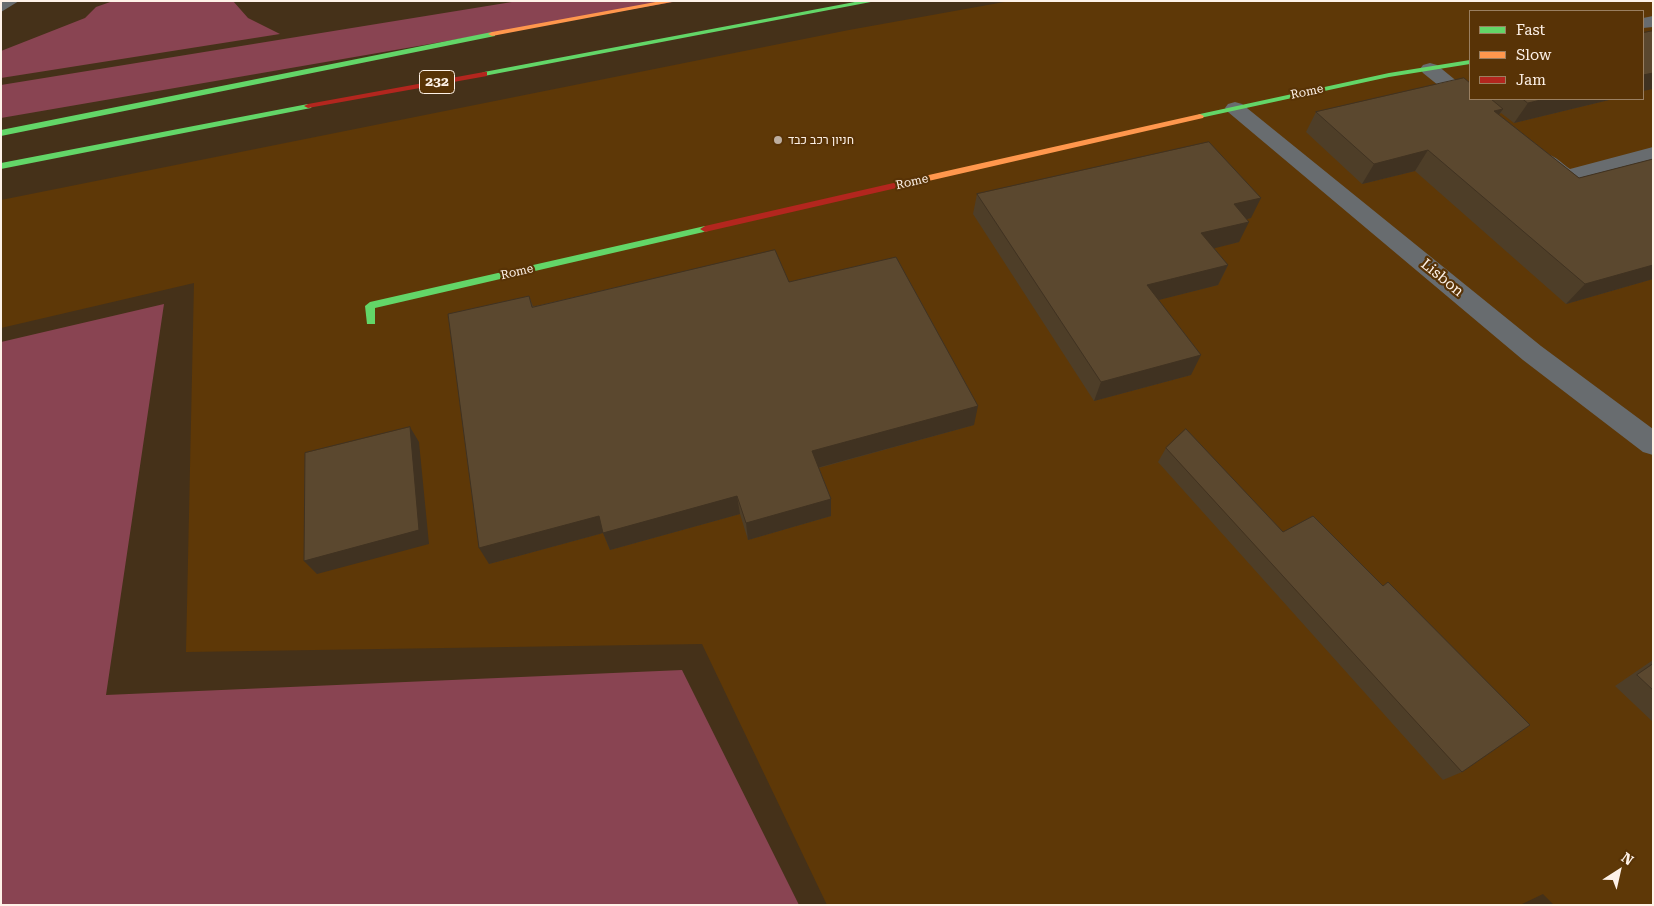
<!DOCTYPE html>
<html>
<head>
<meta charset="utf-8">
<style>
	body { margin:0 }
	#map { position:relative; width:1654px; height:906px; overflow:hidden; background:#453119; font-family:"Roboto Serif",serif }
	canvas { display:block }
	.frame { position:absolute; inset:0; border:2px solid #fef2e8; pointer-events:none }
	.legend { position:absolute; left:1469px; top:10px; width:175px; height:90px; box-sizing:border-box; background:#583306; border:1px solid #9a7f60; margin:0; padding:6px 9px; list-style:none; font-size:15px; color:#fef2e8 }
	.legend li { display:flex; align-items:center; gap:10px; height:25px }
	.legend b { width:25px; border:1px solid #9a7f60 }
	.north { position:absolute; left:1594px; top:846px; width:50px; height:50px; -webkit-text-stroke:4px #583306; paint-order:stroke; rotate:35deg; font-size:14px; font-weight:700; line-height:20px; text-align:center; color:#fef2e8 }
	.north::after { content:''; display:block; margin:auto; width:18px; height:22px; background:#fef2e8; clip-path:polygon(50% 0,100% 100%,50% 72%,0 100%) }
</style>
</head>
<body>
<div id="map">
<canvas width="1654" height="906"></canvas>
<div class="frame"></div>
<ul class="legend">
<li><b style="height:6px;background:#63d668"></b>Fast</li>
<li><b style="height:6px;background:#ff974d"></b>Slow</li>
<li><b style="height:6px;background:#b3261e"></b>Jam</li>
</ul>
<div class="north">N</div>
</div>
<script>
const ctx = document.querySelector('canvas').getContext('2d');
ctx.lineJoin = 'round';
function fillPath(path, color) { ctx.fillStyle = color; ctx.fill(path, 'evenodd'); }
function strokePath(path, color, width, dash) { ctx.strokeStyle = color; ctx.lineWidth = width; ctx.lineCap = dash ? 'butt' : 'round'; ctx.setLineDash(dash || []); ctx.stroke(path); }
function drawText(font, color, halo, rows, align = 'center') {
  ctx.font = font + ' "Roboto Serif",Heebo,serif'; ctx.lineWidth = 4.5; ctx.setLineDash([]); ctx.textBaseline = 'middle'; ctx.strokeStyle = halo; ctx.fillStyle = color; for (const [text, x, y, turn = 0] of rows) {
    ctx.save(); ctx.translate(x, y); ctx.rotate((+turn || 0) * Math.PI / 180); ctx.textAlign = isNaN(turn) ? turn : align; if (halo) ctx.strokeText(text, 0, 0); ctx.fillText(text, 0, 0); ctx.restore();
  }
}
const built = new Path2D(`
	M 1010,1 L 1653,1 L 1653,905 L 1554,905 L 1543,894 L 1520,905 L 827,905 L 702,644 L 186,652 L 194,283 L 1,328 L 1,200 L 849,30 ZM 1470,11 L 1643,11 L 1643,99 L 1470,99 Z`);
const green = new Path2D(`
	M 113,1 L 233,1 L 248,18 L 280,34 L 1,78 L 1,51 L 85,18 L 96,7 Z
	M 518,1 L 679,1 L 1,118 L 1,85 Z
	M 164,304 L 106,695 L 682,670 L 799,905 L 1,905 L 1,342 Z`);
const lane = new Path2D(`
	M 1,1 L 19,1 L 1,12 Z`);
const street = new Path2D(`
	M 1653,16 L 1653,27 L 1643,28 L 1643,18 Z
	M 1430,63 L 1437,65 L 1470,92 L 1470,99 C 1478,99 1481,99 1486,106 L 1483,110 L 1476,112 L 1469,110 L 1423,73 L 1420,69 L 1423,65 Z
	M 1235,102 L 1242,104 L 1541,346 L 1653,429 L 1653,455 L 1643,452 L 1523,360 L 1228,112 L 1225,108 L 1228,104 Z
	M 1653,147 L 1653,161 L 1566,184 L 1558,182 L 1532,159 L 1536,154 C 1550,150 1559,161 1570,169 Z`);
const fast = new Path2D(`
	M 860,1 L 876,1 L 484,76 L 480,74 L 484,72 Z
	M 492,32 L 495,32 L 495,36 L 1,136 L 1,130 Z
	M 1470,60 L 1470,64 L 1389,77 L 1200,118 L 1196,116 L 1200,114 L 1389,73 Z
	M 308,104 L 312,106 L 311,108 L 1,169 L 1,163 Z
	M 705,226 L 710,229 L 708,231 L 375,308 L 375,324 L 367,324 L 365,306 L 370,302 Z`);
const slow = new Path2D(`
	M 661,1 L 677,1 L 492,36 L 488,34 L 492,32 Z
	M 1200,114 L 1204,116 L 1203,118 L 911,185 L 907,182 L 911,179 Z`);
const jam = new Path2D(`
	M 484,72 L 487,72 L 487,76 L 308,108 L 304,106 L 308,104 Z
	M 911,179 L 914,180 L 914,184 L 705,232 L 700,229 L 705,226 Z`);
const wall = new Path2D(`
	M 1470,99 L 1613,99 L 1514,123 L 1501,113 L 1499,115 L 1579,178 L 1653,159 L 1653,279 L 1566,304 L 1415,171 L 1362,184 L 1306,132 L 1316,112 Z
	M 977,194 L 1251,218 L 1247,219 L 1239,242 L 1214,248 L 1228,265 L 1218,285 L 1158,300 L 1191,375 L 1094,401 L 973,214 Z
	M 789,282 L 974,425 L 819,468 L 831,499 L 831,516 L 748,540 L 740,514 L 610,550 L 603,533 L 489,564 L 529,296 L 533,306 Z
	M 1166,448 L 1462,772 L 1443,780 L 1158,462 Z
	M 1653,660 L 1653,722 L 1615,686 Z`);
const shadedWall = new Path2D(`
	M 1653,73 L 1653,89 L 1643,91 L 1643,75 Z
	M 1545,99 L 1613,99 L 1514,123 L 1528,103 Z
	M 1503,109 L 1489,129 L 1494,111 Z
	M 1428,150 L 1415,171 L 1362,184 L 1374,164 Z
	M 1261,198 L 1251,218 L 1224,225 L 1234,204 Z
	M 1249,222 L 1239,242 L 1192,254 L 1201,233 Z
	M 1228,265 L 1218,285 L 1139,305 L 1147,285 Z
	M 1653,265 L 1653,279 L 1566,304 L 1585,284 Z
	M 1201,355 L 1191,375 L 1094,401 L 1101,382 Z
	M 978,406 L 974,425 L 813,469 L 812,451 Z
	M 410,427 L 419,442 L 429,544 L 317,574 L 304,561 Z
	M 737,496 L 740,514 L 610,550 L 603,533 L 489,564 L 479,548 L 599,516 Z
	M 831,499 L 831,516 L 748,540 L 746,523 Z`);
const building = new Path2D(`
	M 1653,31 L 1653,73 L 1643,75 L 1643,33 Z
	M 1464,78 L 1470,83 L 1470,99 L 1491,99 L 1503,109 L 1494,111 L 1579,178 L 1653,159 L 1653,265 L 1585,284 L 1428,150 L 1374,164 L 1316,112 Z
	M 1523,99 L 1545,99 L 1528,103 Z
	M 1209,142 L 1261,198 L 1234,204 L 1249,222 L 1201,233 L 1228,265 L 1147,285 L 1201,355 L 1101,382 L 977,194 Z
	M 775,250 L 789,282 L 896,257 L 978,406 L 812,451 L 831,499 L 746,523 L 737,496 L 603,533 L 599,516 L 479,548 L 448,314 L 529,296 L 532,307 Z
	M 410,427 L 419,530 L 304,561 L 305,453 Z
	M 1186,429 L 1283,532 L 1313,516 L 1383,586 L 1388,582 L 1530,725 L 1462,772 L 1166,448 Z
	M 1653,664 L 1653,690 L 1637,675 Z`);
const markers = [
	[778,140,5,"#bdaea0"]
];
const farStreetnames = [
	["Rome",1307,92,-12],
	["Rome",912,182,-13],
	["Rome",517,272,-13]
];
const farPoinames = [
	["חניון רכב כבד",788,140]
];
const shields = [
	[437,82,35]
];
const shieldNames = [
	["232",437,82]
];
const streetNames = [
	["Lisbon",1442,278,39]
];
fillPath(built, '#5e3807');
fillPath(green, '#894452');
fillPath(lane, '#686c6f');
fillPath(street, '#686c6f');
fillPath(fast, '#63d668');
fillPath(slow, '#ff974d');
fillPath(jam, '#b3261e');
fillPath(wall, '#4e3e28');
fillPath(shadedWall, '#403221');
fillPath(building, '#5b482f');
strokePath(building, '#403221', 1);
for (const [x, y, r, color] of markers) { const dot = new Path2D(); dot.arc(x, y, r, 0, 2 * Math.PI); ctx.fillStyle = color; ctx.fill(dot); strokePath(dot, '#583306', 2); }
drawText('12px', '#fef2e8', '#583306', farStreetnames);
drawText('12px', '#fef2e8', '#583306', farPoinames, 'left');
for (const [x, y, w] of shields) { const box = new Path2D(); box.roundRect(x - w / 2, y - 11.5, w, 23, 4); ctx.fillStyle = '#583306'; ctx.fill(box); strokePath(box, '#fef2e8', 1); }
drawText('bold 14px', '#fef2e8', null, shieldNames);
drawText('15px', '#fef2e8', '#583306', streetNames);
</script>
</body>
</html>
